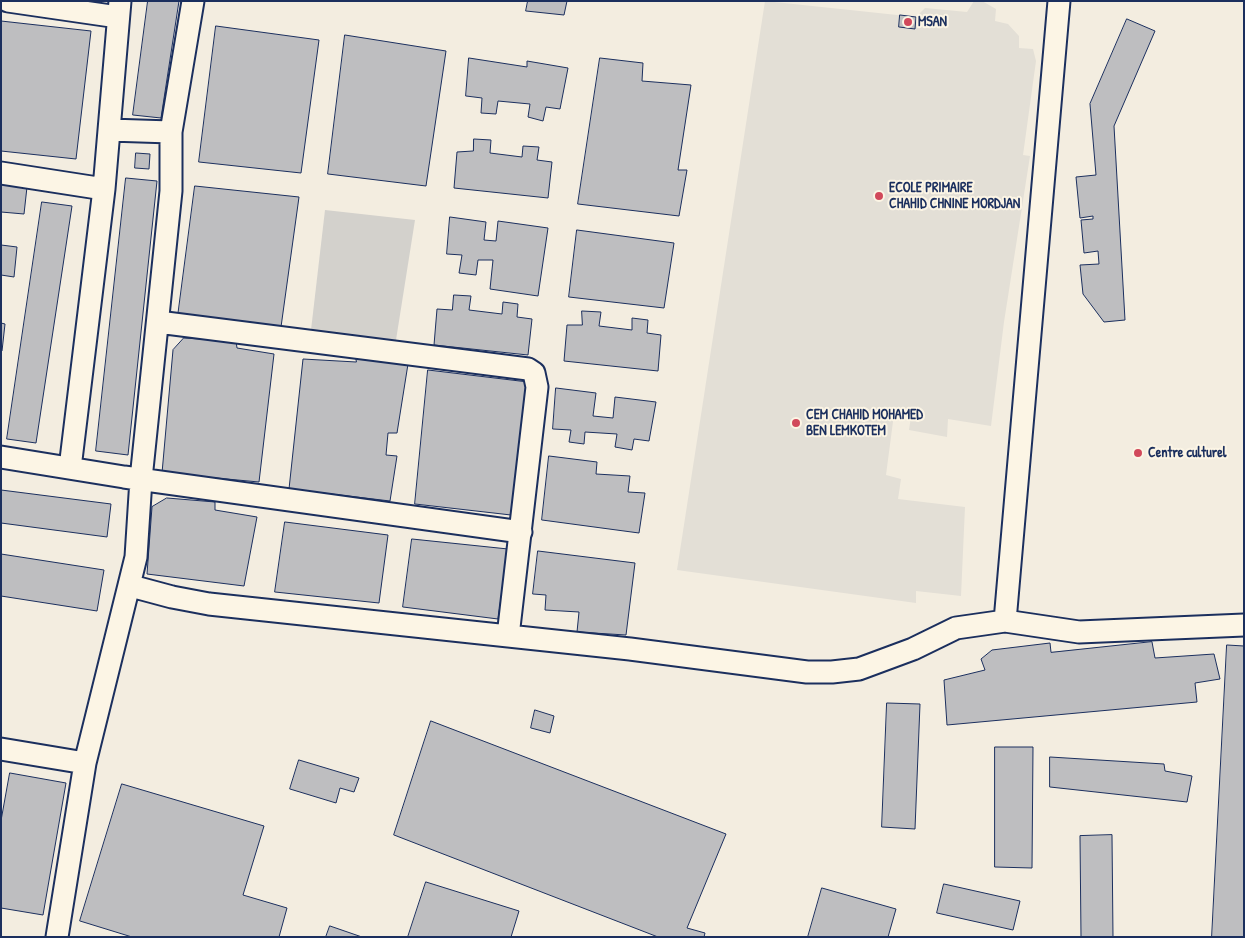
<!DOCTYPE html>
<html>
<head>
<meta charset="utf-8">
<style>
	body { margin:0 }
	#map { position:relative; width:1245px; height:938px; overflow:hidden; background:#f3ede0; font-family:"Patrick Hand",sans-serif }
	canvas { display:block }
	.frame { position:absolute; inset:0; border:2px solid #1b2f5e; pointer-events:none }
</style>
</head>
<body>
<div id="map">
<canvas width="1245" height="938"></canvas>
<div class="frame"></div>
</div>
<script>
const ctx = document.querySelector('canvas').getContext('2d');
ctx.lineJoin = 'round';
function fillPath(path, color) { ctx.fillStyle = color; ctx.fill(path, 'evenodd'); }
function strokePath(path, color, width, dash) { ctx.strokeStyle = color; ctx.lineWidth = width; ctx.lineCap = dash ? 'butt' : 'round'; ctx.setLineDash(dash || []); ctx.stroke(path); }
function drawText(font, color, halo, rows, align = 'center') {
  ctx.font = font + ' "Patrick Hand",sans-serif'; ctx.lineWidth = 4; ctx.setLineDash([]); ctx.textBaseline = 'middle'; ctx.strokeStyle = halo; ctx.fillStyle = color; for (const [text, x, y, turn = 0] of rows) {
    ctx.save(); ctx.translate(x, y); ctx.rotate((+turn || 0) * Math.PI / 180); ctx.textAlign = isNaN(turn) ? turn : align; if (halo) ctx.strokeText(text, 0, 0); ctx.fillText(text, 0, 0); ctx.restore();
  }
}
const built = new Path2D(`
	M 765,1 L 916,17 L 925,8 L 967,12 L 974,1 L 982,1 L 996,9 L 995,21 L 1008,24 L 1019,36 L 1019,48 L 1033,49 L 1036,61 L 1023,155 L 1030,156 L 1004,322 L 991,426 L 948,419 L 947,437 L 909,430 L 911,417 L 894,414 L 886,475 L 901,479 L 898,499 L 965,507 L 961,596 L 916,591 L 916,603 L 677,570 Z`);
const green = new Path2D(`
	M 325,210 L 415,220 L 396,340 L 311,330 Z`);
const building = new Path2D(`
	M 148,1 L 179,1 L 161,118 L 133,115 Z
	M 528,1 L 567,1 L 564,15 L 526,11 Z
	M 900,15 L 916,17 L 915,29 L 899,27 Z
	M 1127,19 L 1155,31 L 1114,126 L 1125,320 L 1104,322 L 1083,294 L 1080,265 L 1099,264 L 1098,251 L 1084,253 L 1081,220 L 1093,219 L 1093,216 L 1080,218 L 1076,177 L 1096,175 L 1090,104 Z
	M 1,21 L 91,31 L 76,159 L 1,151 Z
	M 216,26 L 319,40 L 301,173 L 199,162 Z
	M 345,35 L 446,51 L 426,186 L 328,174 Z
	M 469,58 L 527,67 L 527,61 L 568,68 L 560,109 L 546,107 L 543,121 L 528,117 L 530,104 L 498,101 L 496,114 L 481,113 L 482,98 L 466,96 Z
	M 600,58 L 643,63 L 642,81 L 691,85 L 678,170 L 687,170 L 679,216 L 578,204 Z
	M 474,139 L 491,140 L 490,153 L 522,157 L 523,146 L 539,147 L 537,160 L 552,162 L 548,198 L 454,188 L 457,152 L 473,151 Z
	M 136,153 L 150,154 L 149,169 L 135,168 Z
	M 126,178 L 157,181 L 128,455 L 96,451 Z
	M 1,184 L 27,187 L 24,214 L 1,212 Z
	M 195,186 L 299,197 L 281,327 L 178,316 Z
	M 42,202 L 72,206 L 36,443 L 7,439 Z
	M 450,217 L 486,222 L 484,240 L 496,241 L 498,221 L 548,228 L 538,296 L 490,289 L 493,260 L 478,260 L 476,275 L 459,273 L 462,255 L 447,254 Z
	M 577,230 L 674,243 L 664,308 L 569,297 Z
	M 1,245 L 17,247 L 14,277 L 1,275 Z
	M 454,295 L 471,296 L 469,310 L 502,314 L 503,302 L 518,304 L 517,317 L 532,319 L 528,355 L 434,345 L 437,309 L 452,310 Z
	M 582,311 L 601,312 L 599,326 L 632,330 L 632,318 L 648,320 L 647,333 L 661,335 L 658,371 L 564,361 L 567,325 L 582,325 Z
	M 1,323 L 5,324 L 2,351 L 1,351 Z
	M 184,338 L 236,341 L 237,348 L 274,354 L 259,482 L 162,473 L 173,350 Z
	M 356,357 L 408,364 L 397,433 L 388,433 L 386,455 L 397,456 L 390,501 L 289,489 L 303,359 L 356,362 Z
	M 428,370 L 528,382 L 511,515 L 415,504 Z
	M 556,388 L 596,393 L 593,416 L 613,418 L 615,397 L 656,402 L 649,441 L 634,439 L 632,450 L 615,447 L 617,434 L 585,432 L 584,444 L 569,442 L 571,430 L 553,429 Z
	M 549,456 L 597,462 L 596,474 L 630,476 L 628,492 L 645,493 L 639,533 L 542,520 Z
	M 1,490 L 111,504 L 107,537 L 1,523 Z
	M 167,498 L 215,502 L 215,510 L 257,517 L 244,586 L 147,574 L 152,507 Z
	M 285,522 L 388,535 L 379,603 L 275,592 Z
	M 412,539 L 508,549 L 498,619 L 403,607 Z
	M 538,551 L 635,563 L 626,635 L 577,632 L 579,612 L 545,610 L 546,595 L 533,594 Z
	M 1,554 L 104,570 L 97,611 L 1,596 Z
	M 1152,642 L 1155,658 L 1214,654 L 1220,679 L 1195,683 L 1197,702 L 947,725 L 944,680 L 985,670 L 981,659 L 992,650 L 1050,643 L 1051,652 Z
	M 1227,645 L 1244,646 L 1244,937 L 1212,937 Z
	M 887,703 L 920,704 L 915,829 L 882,827 Z
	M 535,710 L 554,716 L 550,733 L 531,728 Z
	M 431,721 L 726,834 L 687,928 L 705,933 L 704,937 L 658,937 L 394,835 Z
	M 995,747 L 1033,747 L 1032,868 L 995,867 Z
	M 1050,757 L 1164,764 L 1165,771 L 1192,776 L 1187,802 L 1050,787 Z
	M 299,760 L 359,778 L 354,792 L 340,788 L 336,803 L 290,789 Z
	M 10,773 L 66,783 L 43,915 L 1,908 L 1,821 Z
	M 122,784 L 264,826 L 243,895 L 287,908 L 279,937 L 132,937 L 80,921 Z
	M 1112,835 L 1113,937 L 1081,937 L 1080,836 Z
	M 426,882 L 519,911 L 511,937 L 408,937 Z
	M 944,884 L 1020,901 L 1013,930 L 937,913 Z
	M 822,888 L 896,909 L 888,937 L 808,937 Z
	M 330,926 L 362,937 L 326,937 Z`);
const minor = new Path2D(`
	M 8,1 L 118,17
	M 1059,1 L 1005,621 L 1079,632 L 1244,625
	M 109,130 L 171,132 L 193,1
	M 1,173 L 104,189
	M 158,322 L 528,369 L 534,373 L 537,387 L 508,636
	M 1,457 L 124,477 L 521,532
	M 70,468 L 104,189 L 120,1
	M 131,586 L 172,597 L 209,604 L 630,649 L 807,672 L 832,672 L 859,669 L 913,649 L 956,628 L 1005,621
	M 1,749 L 85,763
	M 57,937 L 85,763 L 136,557 L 141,479 L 171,191 L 171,132`);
const markers = [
	[908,22,5,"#d1495b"],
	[879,196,5,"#d1495b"],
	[796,423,5,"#d1495b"],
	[1138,453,5,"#d1495b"]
];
const poiNames = [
	["MSAN",918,22],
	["ECOLE PRIMAIRE",889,188],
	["CHAHID CHNINE MORDJAN",889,204],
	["CEM CHAHID MOHAMED",806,415],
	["BEN LEMKOTEM",806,431],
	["Centre culturel",1148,453]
];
fillPath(built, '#e3dfd6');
fillPath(green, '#d3d1cc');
fillPath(building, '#bebec0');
strokePath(building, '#1b2f5e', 1);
strokePath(minor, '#1b2f5e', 25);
strokePath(minor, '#fcf5e5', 21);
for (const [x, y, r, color] of markers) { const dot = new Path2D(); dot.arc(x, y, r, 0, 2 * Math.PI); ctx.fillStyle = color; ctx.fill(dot); strokePath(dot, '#fcf5e5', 2); }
drawText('bold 14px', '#1b2f5e', '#fcf5e5', poiNames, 'left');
</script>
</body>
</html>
